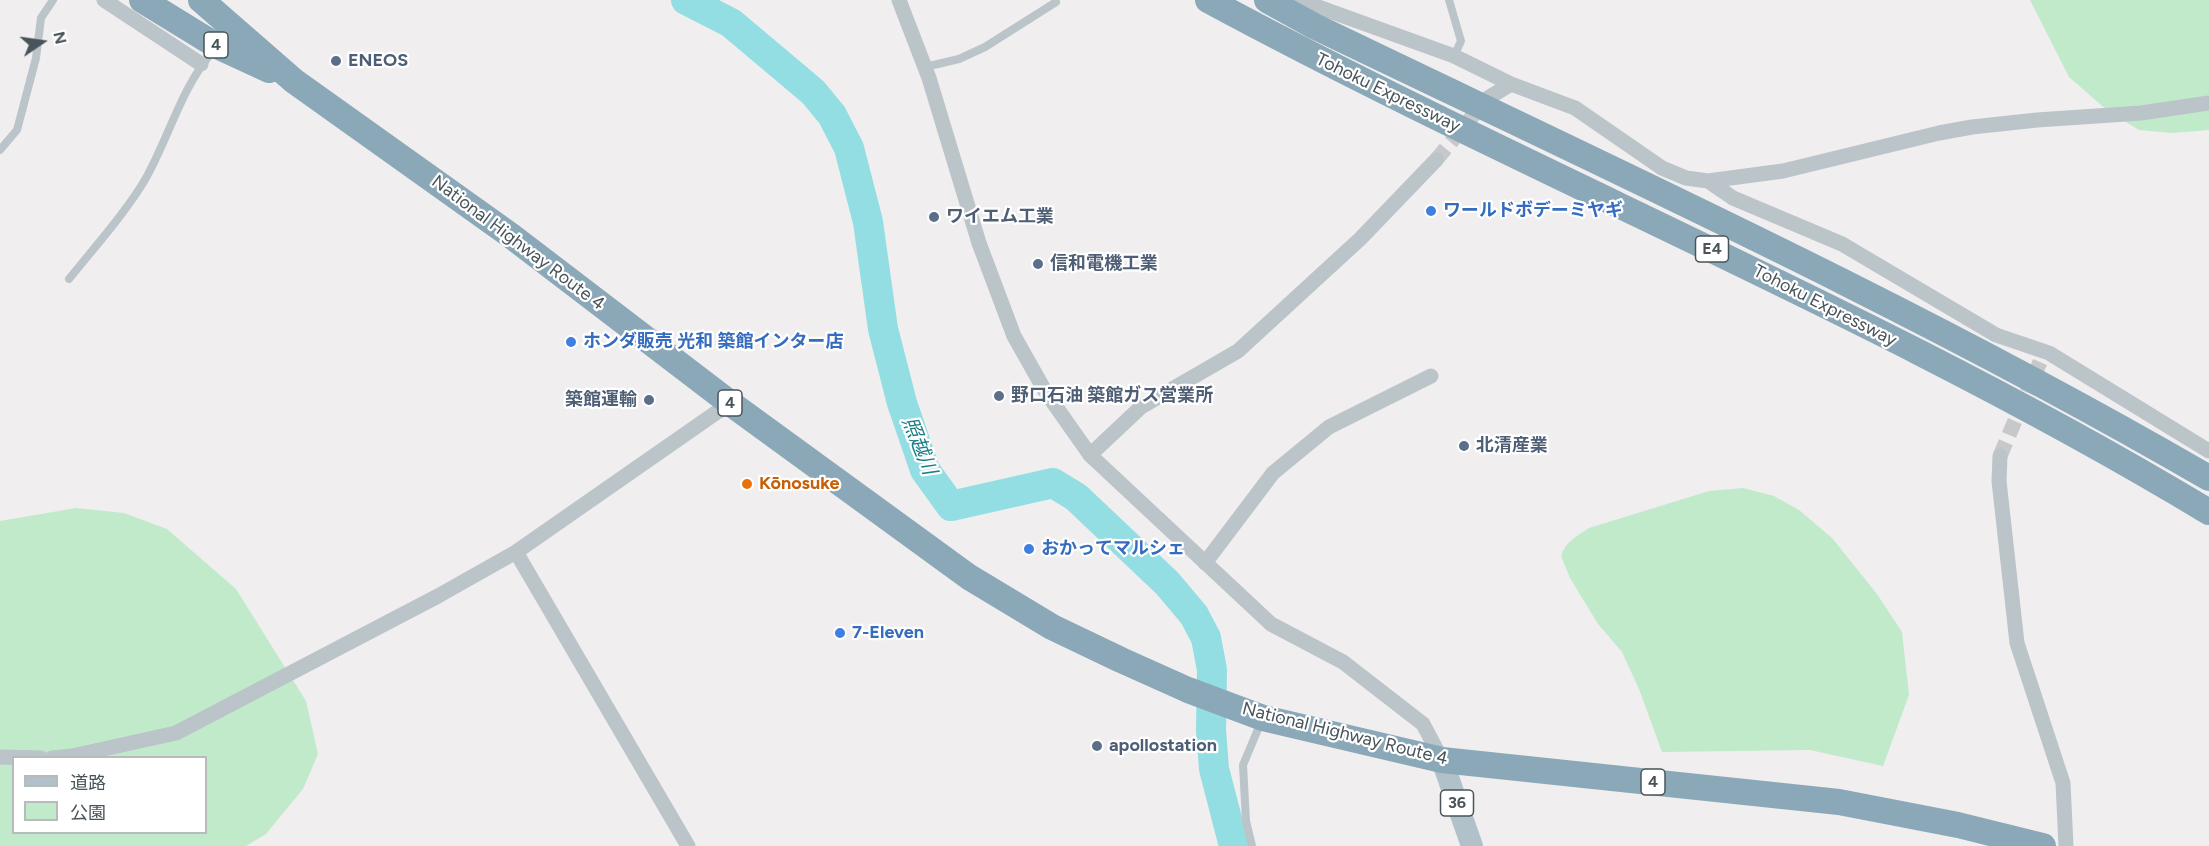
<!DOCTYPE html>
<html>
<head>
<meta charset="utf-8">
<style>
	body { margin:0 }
	#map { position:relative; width:2209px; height:846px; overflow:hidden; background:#f0eeef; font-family:Figtree,"Noto Sans JP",sans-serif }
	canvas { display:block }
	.legend { position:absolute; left:12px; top:756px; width:195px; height:78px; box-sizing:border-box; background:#fff; border:2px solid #b6bbbd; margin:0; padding:8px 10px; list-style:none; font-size:18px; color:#485459 }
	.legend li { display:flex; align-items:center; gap:12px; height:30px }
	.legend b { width:30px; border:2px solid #b6bbbd }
	.north { position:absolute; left:12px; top:12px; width:60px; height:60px; -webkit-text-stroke:4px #fff; paint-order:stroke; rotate:77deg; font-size:16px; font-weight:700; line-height:24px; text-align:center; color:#485459 }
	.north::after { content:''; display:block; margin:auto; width:21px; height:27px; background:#485459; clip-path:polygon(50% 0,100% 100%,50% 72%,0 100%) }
</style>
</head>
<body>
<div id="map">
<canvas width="2209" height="846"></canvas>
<ul class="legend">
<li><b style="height:8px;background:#b1c1ca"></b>道路</li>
<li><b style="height:16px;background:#c1eaca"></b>公園</li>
</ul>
<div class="north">N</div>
</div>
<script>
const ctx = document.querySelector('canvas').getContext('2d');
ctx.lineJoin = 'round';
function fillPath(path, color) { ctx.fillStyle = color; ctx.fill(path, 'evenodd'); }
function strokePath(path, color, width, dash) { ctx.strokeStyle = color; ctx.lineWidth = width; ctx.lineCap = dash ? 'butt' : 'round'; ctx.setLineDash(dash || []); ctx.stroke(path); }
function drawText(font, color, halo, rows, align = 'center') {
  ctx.font = font + ' Figtree,"Noto Sans JP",sans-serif'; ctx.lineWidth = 4.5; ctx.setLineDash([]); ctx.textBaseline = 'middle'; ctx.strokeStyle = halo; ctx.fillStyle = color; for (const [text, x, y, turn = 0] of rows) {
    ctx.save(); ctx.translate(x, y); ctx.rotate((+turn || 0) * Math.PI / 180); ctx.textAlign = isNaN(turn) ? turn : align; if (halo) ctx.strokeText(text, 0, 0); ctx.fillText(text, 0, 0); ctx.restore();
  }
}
const green = new Path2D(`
	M 2030,0 L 2209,0 L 2209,130 L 2172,133 L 2139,130 L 2108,111 L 2069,77 Z
	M 1743,488 L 1774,496 L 1799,510 L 1832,538 L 1877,594 L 1902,632 L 1909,695 L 1883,766 L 1810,750 L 1662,752 L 1639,689 L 1622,652 L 1598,624 L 1570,578 L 1561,556 C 1565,542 1577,536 1589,528 L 1709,491 Z
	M 76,508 L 124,513 L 167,529 L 236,589 L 306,701 L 318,754 L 303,789 L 266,834 L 246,846 L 0,846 L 0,521 ZM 14,758 L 206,758 L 206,832 L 14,832 Z`);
const river = new Path2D(`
	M 686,0 L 731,23 L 813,92 L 832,115 L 849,148 L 868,222 L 883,329 L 902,403 L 925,470 L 951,506 L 1053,483 L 1076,497 L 1167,583 L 1194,615 L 1206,638 L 1212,670 L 1211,730 L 1214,769 L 1234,846`);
const streetTunnel = new Path2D(`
	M 1436,160 L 1486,100
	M 2000,456 L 2040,362`);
const lane = new Path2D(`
	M 1449,0 L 1461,41 L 1454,56
	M 925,67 L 959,59 L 985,47 L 1056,2
	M 0,150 L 17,130 L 36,58 L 41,18 L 53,0
	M 69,279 C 93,249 127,211 146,178 C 170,135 182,85 215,49
	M 1252,846 L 1246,821 L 1243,765 L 1261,722`);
const street = new Path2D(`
	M 104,0 L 201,64
	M 899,0 L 929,78 L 979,243 L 1014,336 L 1045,391 L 1090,455 L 1271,624 L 1343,662 L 1423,724 L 1442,760
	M 1299,0 L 1454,56 L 1511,84 L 1575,108 L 1662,168 L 1686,178 L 1708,181 L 1783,171 L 1939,133 L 1972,127 L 2037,120 L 2141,113 L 2209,103
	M 1488,98 L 1511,84
	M 1708,181 L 1733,198 L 1842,244 L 1996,335 L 2049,353 L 2209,451
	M 1090,455 L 1141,407 L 1238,351 L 1360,239 L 1436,160
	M 2000,456 L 1999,481 L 2017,643 L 2063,783 L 2066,846
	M 516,552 L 688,846
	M 1205,563 L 1273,473 L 1329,427 L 1431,376
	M 0,757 L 41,758
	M 52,758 L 72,756 L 176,733 L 438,596 L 516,552 L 730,403`);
const primary = new Path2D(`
	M 1442,760 L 1472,846`);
const highway = new Path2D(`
	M 142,0 L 217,46 L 269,70
	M 201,0 L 294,81 L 510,235 L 730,403 L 969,577 L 1052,627 L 1121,660 L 1188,690 L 1263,718 L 1442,760 L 1839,802 L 1958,825 L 2043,846
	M 1208,0 C 1538,178 1888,318 2209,512
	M 1267,0 L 1314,26 C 1615,171 1920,310 2209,478`);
const markers = [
	[336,61,6,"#5c6f8a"],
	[1431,211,6,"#3f7fe0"],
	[934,217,6,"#5c6f8a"],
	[1038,264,6,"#5c6f8a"],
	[571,342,6,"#3f7fe0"],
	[999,396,6,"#5c6f8a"],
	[649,400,6,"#5c6f8a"],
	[1464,446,6,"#5c6f8a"],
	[747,484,6,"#e8710a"],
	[1029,549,6,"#3f7fe0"],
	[840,633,6,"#3f7fe0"],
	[1097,746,6,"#5c6f8a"]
];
const shields = [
	[216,45,24],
	[1712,249,33],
	[730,403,24],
	[1653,782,24],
	[1457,803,33]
];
const shieldNames = [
	["4",216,45],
	["E4",1712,249],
	["4",730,403],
	["4",1653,782],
	["36",1457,803]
];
const serviceNames = [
	["ENEOS",348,61],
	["ワイエム工業",946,217],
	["信和電機工業",1050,264],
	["野口石油 築館ガス営業所",1011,396],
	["築館運輸",637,400,"right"],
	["北清産業",1476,446],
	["apollostation",1109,746]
];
const streetNames = [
	["Tohoku Expressway",1388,93,26],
	["National Highway Route 4",518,243,37],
	["Tohoku Expressway",1825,306,27],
	["National Highway Route 4",1345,734,14]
];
const shopNames = [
	["ワールドボデーミヤギ",1443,211],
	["ホンダ販売 光和 築館インター店",583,342],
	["おかってマルシェ",1041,549],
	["7-Eleven",852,633]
];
const foodNames = [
	["Kōnosuke",759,484]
];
const waterNames = [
	["照越川",919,446,68]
];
fillPath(green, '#c1eaca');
strokePath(river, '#92dee2', 30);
strokePath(streetTunnel, '#c6c8ca', 15, [15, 8]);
strokePath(lane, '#bbc4c9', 8);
strokePath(street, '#bbc4c9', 15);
strokePath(primary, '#b1c1ca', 22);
strokePath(highway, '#8ba8b8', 26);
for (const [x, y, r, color] of markers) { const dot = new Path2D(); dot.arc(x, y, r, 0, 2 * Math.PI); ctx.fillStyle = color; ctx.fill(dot); strokePath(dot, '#fff', 2); }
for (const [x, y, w] of shields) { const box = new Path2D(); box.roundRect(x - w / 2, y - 13, w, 26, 4.5); ctx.fillStyle = '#fff'; ctx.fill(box); strokePath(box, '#485459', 1.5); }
drawText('bold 16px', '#485459', null, shieldNames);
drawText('bold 18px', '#4e5e75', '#fff', serviceNames, 'left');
drawText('18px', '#485459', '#fff', streetNames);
drawText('bold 18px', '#366cbe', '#fff', shopNames, 'left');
drawText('bold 18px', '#c56008', '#fff', foodNames, 'left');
drawText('italic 20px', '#1a7f85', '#fff', waterNames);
</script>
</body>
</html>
